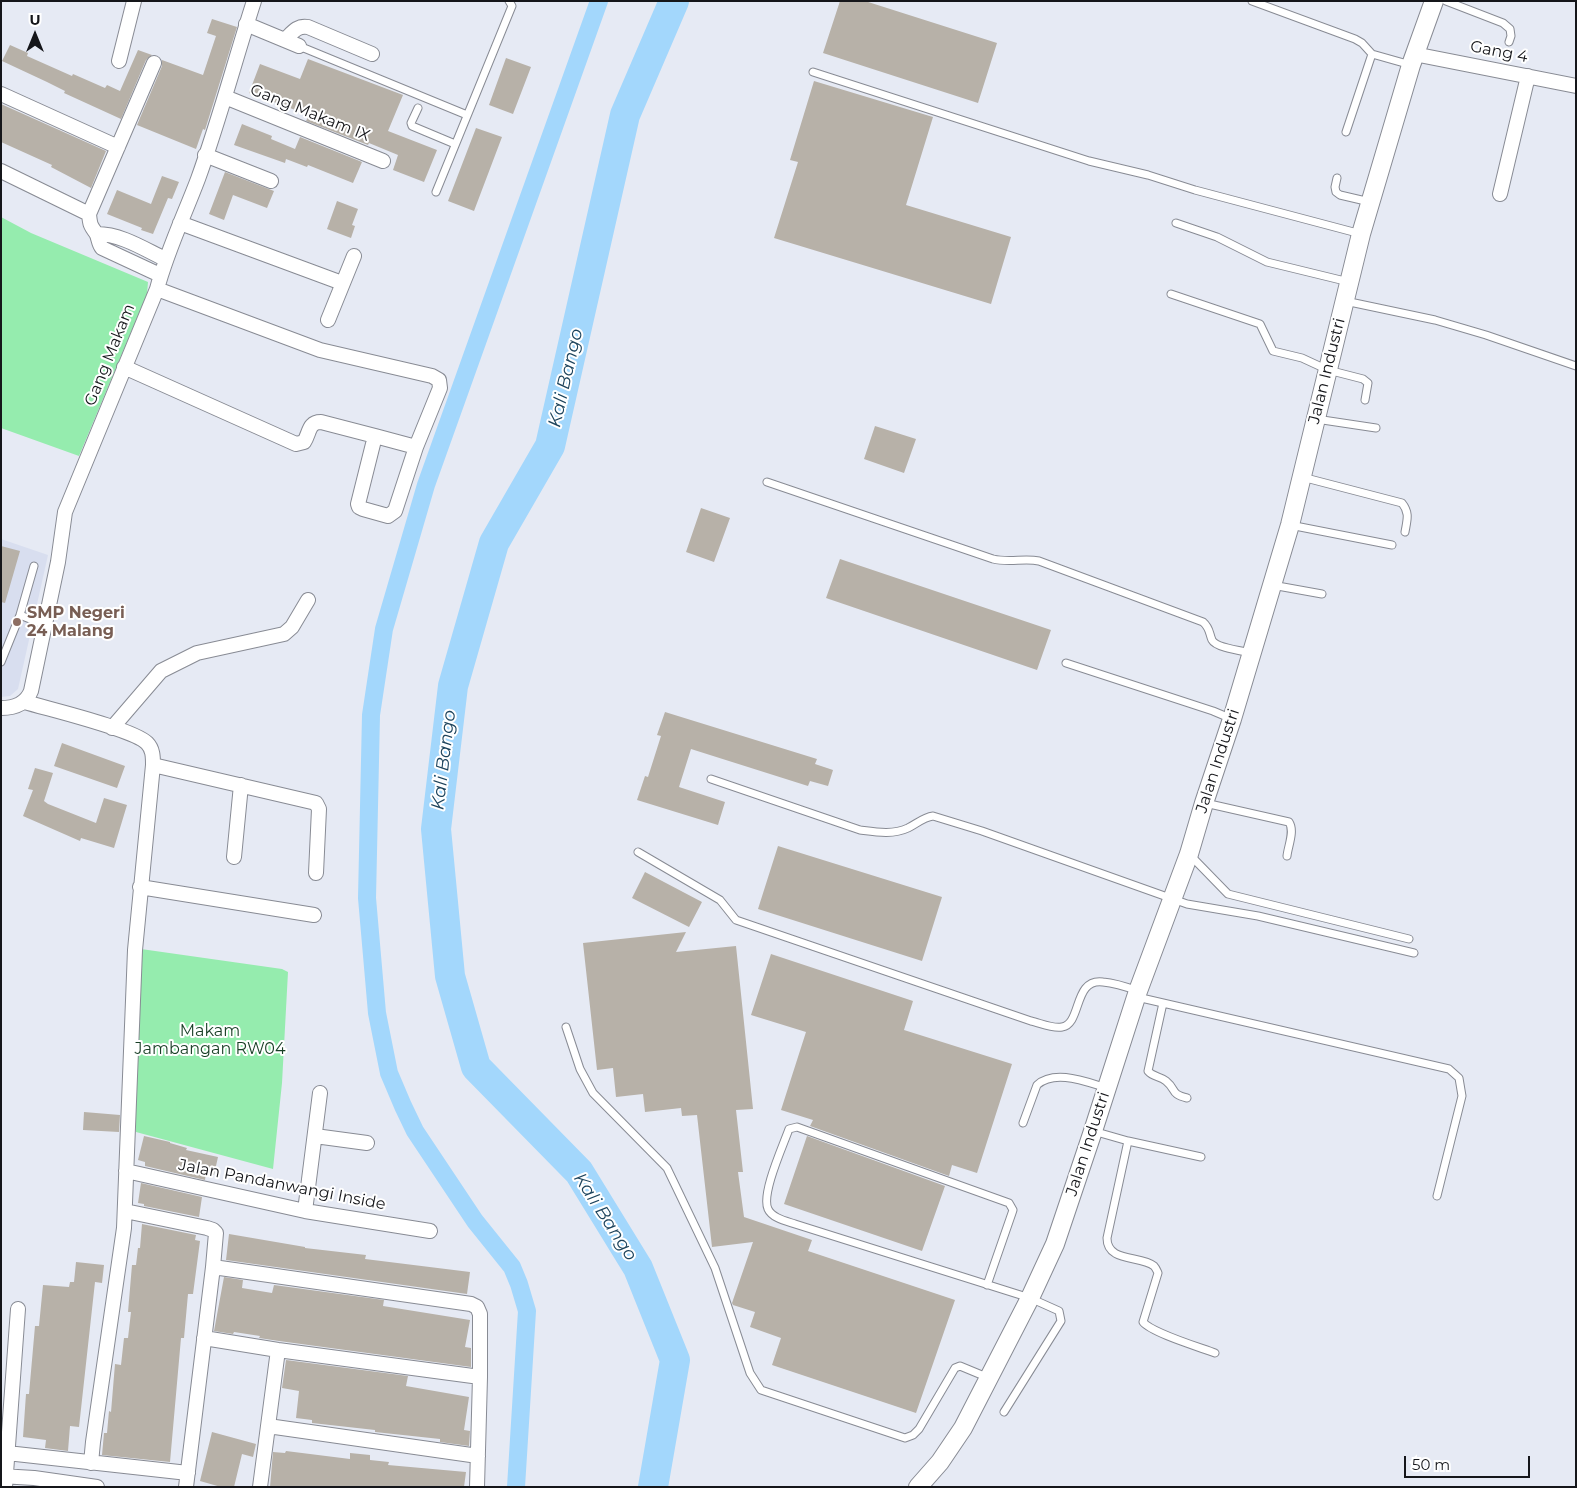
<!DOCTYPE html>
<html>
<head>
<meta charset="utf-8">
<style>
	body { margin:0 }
	#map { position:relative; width:1577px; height:1488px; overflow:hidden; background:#e6eaf4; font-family:Montserrat,sans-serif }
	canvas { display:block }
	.frame { position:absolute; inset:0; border:2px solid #15161a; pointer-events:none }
	.north { position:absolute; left:10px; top:10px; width:50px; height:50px; -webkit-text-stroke:4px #fff; paint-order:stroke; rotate:0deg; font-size:14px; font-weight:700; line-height:20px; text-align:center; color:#15161a }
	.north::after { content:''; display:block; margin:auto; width:18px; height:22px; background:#15161a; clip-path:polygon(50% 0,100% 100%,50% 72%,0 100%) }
	.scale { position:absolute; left:1404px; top:1456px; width:126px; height:22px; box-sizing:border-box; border:2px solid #15161a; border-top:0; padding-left:6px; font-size:15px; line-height:18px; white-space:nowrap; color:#15161a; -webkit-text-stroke:4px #fff; paint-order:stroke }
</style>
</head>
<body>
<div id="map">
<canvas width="1577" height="1488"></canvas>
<div class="frame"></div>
<div class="north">U</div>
<div class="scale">50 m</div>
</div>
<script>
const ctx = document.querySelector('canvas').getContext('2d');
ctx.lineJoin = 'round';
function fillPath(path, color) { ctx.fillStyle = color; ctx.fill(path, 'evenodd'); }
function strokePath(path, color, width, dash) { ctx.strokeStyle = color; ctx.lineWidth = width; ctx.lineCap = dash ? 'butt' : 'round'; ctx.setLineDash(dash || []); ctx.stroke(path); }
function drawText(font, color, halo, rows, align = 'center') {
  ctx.font = font + ' Montserrat,sans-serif'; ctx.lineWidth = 4; ctx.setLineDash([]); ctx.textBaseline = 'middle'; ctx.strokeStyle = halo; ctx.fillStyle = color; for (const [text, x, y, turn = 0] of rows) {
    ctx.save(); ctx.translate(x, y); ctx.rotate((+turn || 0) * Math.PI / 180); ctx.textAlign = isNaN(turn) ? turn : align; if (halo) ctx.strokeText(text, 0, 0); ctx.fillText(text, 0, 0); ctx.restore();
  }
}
const built = new Path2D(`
	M 1,539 L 48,555 L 18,689 L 10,696 L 1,697 Z`);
const green = new Path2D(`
	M 1,217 L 31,233 L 148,282 L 147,294 L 79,456 L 1,428 Z
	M 141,949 L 282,969 L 288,972 L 282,1083 L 273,1169 L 136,1132 L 135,1070 Z`);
const canal = new Path2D(`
	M 516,1487 L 527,1311 L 519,1284 L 512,1267 L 475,1221 L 415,1131 L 403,1106 L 389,1073 L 377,1013 L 367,898 L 371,715 L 384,629 L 426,485 L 599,1`);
const river = new Path2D(`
	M 653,1487 L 675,1360 L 638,1268 L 579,1172 L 476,1067 L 450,976 L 436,829 L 453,686 L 494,543 L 550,446 L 625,115 L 674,1`);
const building = new Path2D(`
	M 840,1 L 865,1 L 997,43 L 978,103 L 823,53 Z
	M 212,19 L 237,27 L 205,130 L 203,129 L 196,149 L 137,125 L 162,66 L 162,60 L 203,75 L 216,36 L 207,33 Z
	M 10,45 L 28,53 L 27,56 L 72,76 L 73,74 L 105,88 L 107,85 L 120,91 L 138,50 L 152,55 L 146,60 L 121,119 L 64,93 L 65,91 L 47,82 L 2,61 Z
	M 506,58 L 531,67 L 513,114 L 489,105 Z
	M 308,59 L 403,95 L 388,131 L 437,150 L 424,182 L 393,170 L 398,155 L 369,143 L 368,145 L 306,121 L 309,115 L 249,93 L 260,64 L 300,79 Z
	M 814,81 L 933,117 L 906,205 L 1011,237 L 991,304 L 774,238 L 798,162 L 790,160 Z
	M 1,104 L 106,151 L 91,188 L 51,167 L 52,165 L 1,142 Z
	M 242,124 L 272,136 L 271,139 L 295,149 L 300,137 L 362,162 L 353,183 L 308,165 L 307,167 L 286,159 L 285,163 L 234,145 Z
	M 476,128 L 502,137 L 474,211 L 448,201 Z
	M 225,172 L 274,191 L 267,208 L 233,195 L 224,220 L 209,214 Z
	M 162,176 L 179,182 L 172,199 L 168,198 L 153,234 L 141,230 L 142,228 L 107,214 L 117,190 L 151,204 Z
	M 337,201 L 358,209 L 352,225 L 355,226 L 351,238 L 327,229 Z
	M 875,426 L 916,439 L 904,473 L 864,459 Z
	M 701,508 L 730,518 L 714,562 L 686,552 Z
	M 1,546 L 20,551 L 5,603 L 1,602 Z
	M 840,559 L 1051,630 L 1037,670 L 826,598 Z
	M 665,712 L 817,759 L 815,764 L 833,770 L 828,786 L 810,781 L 808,786 L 691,749 L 679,787 L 725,802 L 718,825 L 637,800 L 645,776 L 648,777 L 661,736 L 657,735 Z
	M 62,743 L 125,766 L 117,788 L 54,766 Z
	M 35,768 L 53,773 L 44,801 L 48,804 L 96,823 L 104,798 L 127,805 L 114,848 L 81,838 L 80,841 L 23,816 L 33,790 L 28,789 Z
	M 778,846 L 942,897 L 922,961 L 758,909 Z
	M 645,872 L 702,902 L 689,927 L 632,898 Z
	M 686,932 L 676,952 L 736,946 L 753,1109 L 736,1110 L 743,1172 L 738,1172 L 744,1217 L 812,1240 L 808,1251 L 955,1300 L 916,1413 L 772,1365 L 781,1338 L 750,1327 L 755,1312 L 733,1305 L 732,1303 L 753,1242 L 712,1247 L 697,1115 L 682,1116 L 681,1108 L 645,1112 L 643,1094 L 616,1097 L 613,1068 L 597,1070 L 583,943 Z
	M 771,954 L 913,1001 L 904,1030 L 1012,1064 L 977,1173 L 952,1165 L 949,1176 L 810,1126 L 813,1120 L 781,1110 L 806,1032 L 751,1015 Z
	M 84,1112 L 120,1115 L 119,1132 L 83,1130 Z
	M 144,1136 L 170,1142 L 170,1143 L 187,1148 L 186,1150 L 218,1157 L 214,1175 L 206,1173 L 205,1180 L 145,1166 L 145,1162 L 138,1160 Z
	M 807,1136 L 945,1186 L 922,1251 L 784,1204 Z
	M 141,1183 L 202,1197 L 199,1217 L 144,1206 L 144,1204 L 138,1203 Z
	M 142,1224 L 196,1235 L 195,1240 L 200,1241 L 193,1294 L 188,1294 L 184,1338 L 181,1338 L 170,1462 L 102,1455 L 104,1433 L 107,1433 L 109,1411 L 111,1412 L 115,1364 L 121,1365 L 124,1338 L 128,1338 L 131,1312 L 128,1312 L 132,1265 L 136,1265 L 138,1248 L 140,1248 Z
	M 229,1234 L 305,1247 L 305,1248 L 366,1255 L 365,1259 L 470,1272 L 467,1294 L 226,1260 Z
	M 76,1262 L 104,1265 L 102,1283 L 95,1282 L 79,1427 L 70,1426 L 68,1451 L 45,1448 L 46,1440 L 23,1437 L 26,1394 L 29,1394 L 35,1326 L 39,1326 L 43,1285 L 69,1287 L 70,1282 L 74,1282 Z
	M 224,1277 L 243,1280 L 242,1288 L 272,1293 L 274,1285 L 384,1300 L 383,1306 L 470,1320 L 465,1347 L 471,1348 L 471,1367 L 279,1341 L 259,1338 L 260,1336 L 234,1332 L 233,1334 L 214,1331 Z
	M 286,1360 L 408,1376 L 406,1386 L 469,1397 L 464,1430 L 470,1431 L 469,1446 L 440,1442 L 440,1439 L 375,1432 L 375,1430 L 312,1423 L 312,1420 L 296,1418 L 299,1391 L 282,1388 Z
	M 212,1432 L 256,1444 L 253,1457 L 242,1454 L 234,1487 L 221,1487 L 200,1481 Z
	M 286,1451 L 350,1459 L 350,1453 L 370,1455 L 370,1460 L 389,1462 L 388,1465 L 466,1472 L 464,1487 L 270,1487 L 273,1452 L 285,1453 Z`);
const service = new Path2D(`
	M 1252,1 L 1355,39 L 1362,43 L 1372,54
	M 1446,1 L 1503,23 L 1510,29 L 1511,36 L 1509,42
	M 299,46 L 467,115
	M 813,72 L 1089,161 L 1148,175 L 1195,190 L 1361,234
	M 418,108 L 411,123 L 412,126 L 455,144
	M 1346,132 L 1372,54 L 1411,65
	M 1337,178 L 1335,187 L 1336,192 L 1340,195 L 1370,202
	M 436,192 L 512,6 L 509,1
	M 1176,223 L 1217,237 L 1267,262 L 1349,282
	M 1171,294 L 1260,324 L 1273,351 L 1302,358 L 1328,370 L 1363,379 L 1368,383 L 1365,400
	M 1345,301 L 1435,320 L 1486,335 L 1576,366
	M 1316,419 L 1376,428
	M 1302,477 L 1402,503 C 1410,513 1407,520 1405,532
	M 767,482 L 993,559 C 1009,563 1024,558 1039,561 L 1203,622 C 1210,628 1209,633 1212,640 C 1216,648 1243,651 1252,653
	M 1290,525 L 1392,545
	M 1272,585 L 1322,594
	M 20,615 L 45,625
	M 1,662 L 20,615 L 34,566
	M 1066,663 L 1213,711 L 1232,719
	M 711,779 L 860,830 C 876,832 893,835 908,828 C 916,824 924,817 933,816 L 982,831 L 1187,904 L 1258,916 L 1414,953
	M 1205,803 L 1289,822 C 1295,831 1288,846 1287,856
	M 638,852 L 720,900 L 736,920 L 1031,1021 C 1040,1023 1053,1029 1062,1027 C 1082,1024 1073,978 1103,982 C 1115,983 1127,987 1138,991
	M 1190,855 L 1228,894 L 1409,939
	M 1137,997 L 1449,1069 L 1459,1078 L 1462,1096 L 1437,1196
	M 1163,1003 L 1148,1071 C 1153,1077 1160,1076 1166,1081 C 1177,1090 1170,1094 1187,1098
	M 566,1027 L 580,1069 L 593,1093 L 667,1168 L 715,1268 L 750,1373 L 761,1390 L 905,1438 L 913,1435 L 919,1429 L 955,1368 L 960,1366 L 989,1378
	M 1023,1123 L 1037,1085 C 1055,1069 1086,1082 1107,1088
	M 1093,1131 L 1128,1141 L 1107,1238 C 1107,1263 1141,1255 1154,1266 C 1156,1268 1157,1271 1158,1273 L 1143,1322 C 1152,1333 1199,1347 1215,1353
	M 1128,1141 L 1201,1157
	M 987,1285 L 1012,1213 L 1013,1210 L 1009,1203 L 797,1127 L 789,1129 C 783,1146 761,1194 768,1209 C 772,1218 786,1221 795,1224 L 1030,1298 L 1059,1311 L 1061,1321 L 1004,1412`);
const minor = new Path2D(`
	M 246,24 L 299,46
	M 285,40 C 292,33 297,25 308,27 L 372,54
	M 1414,54 L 1576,86
	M 119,61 L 134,1
	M 1,94 L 118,147
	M 225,97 L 383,161
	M 205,155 L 271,181
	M 1,171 L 89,214 C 90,224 90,225 96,233 C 99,238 98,243 102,248 L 160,275
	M 1500,194 L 1528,76
	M 89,214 L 154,63
	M 180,223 L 342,283
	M 97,234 C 121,234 144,249 165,259
	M 157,289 L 320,350 L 432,376 L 439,380 L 440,388 L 416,447 L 375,436
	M 328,320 L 354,256
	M 124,367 L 296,444 L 304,442 C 310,433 308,422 321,422 L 375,436 L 358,504 L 359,507 L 363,509 L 388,516 L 395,511 L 416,447
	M 25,702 C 48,709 133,729 147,743 C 153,749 153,757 153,765 L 316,803 L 319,809 L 316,873
	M 1,708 C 15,708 26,704 31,691 L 58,562 L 65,512 L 157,289 C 167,251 184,216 198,179 C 219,121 235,60 254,1
	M 112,728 L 161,671 L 197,653 L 284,634 L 292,627 L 308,600
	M 234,857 L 241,785
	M 140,887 L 314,915
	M 315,1136 L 367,1143
	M 126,1171 L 305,1211 L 430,1231
	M 125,1211 L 207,1228 L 213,1230 L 216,1233 L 213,1267 L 186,1487
	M 305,1211 L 320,1093
	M 213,1267 L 471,1304 L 477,1307 L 480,1314 L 480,1377 L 477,1487
	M 204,1338 L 278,1350 L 480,1377
	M 268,1426 L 478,1456
	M 7,1453 L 188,1473
	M 91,1463 L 93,1442 L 124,1228 L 135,950 L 153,765
	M 1,1476 L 34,1478 L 97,1487
	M 5,1487 L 18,1309
	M 260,1487 L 278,1350`);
const tertiary = new Path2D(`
	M 918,1487 L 940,1462 L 963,1428 L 1030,1298 L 1055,1244 L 1093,1131 L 1138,991 L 1189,854 L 1204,803 L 1232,719 L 1290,525 L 1361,234 L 1411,65 L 1434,1`);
const markers = [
	[17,622,5,"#8d6e63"]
];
const streetNames = [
	["Gang 4",1499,52,11],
	["Gang Makam IX",310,113,22],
	["Gang Makam",110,355,-68],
	["Jalan Industri",1327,371,-76],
	["Jalan Industri",1218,761,-72],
	["Jalan Industri",1088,1144,-72],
	["Jalan Pandanwangi Inside",282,1185,11]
];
const educationNames = [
	["SMP Negeri",27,613],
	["24 Malang",27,631]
];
const parkNames = [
	["Makam",210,1031],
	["Jambangan RW04",210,1049]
];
const waterNames = [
	["Kali Bango",566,378,-77],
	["Kali Bango",444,760,-83],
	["Kali Bango",605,1217,57]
];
fillPath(built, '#d8deef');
fillPath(green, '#95ecae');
strokePath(canal, '#a3d7fc', 18);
strokePath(river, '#a3d7fc', 30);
fillPath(building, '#b7b1a8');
strokePath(service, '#888b94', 9);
strokePath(minor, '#888b94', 16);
strokePath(tertiary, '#888b94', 20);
strokePath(service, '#fff', 7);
strokePath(minor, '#fff', 14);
strokePath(tertiary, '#fff', 18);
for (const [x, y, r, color] of markers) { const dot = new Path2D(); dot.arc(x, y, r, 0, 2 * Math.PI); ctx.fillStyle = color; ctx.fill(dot); strokePath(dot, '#fff', 2); }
drawText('16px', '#15161a', '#fff', streetNames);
drawText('bold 16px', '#785e54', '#fff', educationNames, 'left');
drawText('16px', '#183e25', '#fff', parkNames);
drawText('italic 18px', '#1c435c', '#fff', waterNames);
</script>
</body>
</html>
